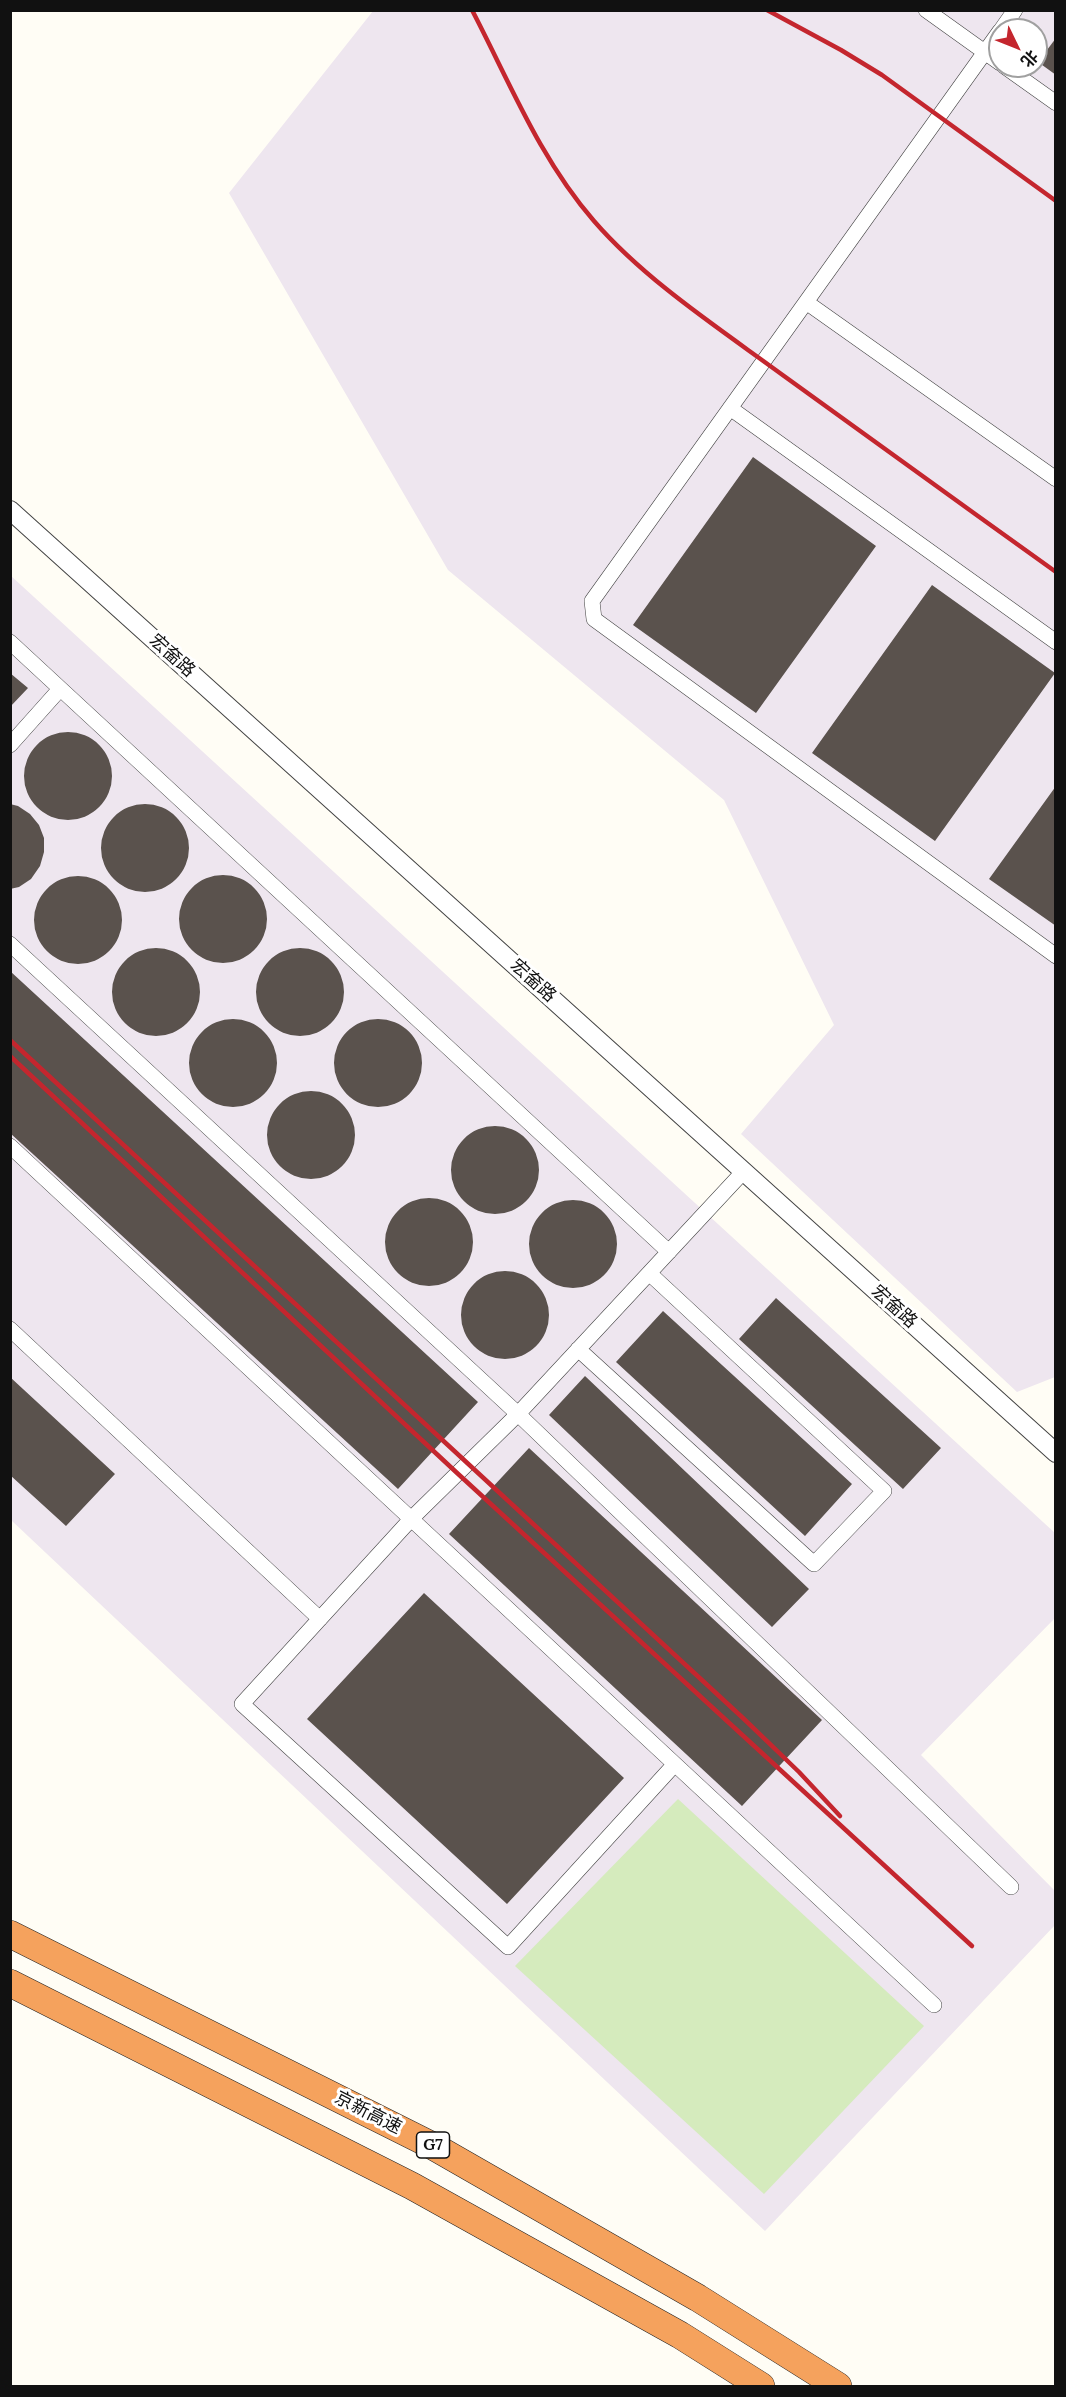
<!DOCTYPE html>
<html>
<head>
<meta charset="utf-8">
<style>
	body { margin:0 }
	#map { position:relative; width:1066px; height:2397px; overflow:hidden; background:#fffdf5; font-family:Lora,"Noto Sans SC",serif }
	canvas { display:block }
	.frame { position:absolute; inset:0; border:12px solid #111; pointer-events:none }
	.north { position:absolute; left:988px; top:18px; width:60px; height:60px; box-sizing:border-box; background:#fff; border:2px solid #a0a0a0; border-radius:50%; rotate:133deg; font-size:16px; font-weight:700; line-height:24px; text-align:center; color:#111 }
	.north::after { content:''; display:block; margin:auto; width:21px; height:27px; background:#c4262e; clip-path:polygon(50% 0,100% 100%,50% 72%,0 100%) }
</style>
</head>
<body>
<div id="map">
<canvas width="1066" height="2397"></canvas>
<div class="frame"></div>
<div class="north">北</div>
</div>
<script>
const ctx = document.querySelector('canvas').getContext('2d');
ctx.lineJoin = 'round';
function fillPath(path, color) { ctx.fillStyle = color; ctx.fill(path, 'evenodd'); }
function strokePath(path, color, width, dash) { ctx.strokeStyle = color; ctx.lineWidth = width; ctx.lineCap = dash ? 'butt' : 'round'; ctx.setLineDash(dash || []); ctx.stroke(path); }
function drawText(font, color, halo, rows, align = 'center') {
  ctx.font = font + ' Lora,"Noto Sans SC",serif'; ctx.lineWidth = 6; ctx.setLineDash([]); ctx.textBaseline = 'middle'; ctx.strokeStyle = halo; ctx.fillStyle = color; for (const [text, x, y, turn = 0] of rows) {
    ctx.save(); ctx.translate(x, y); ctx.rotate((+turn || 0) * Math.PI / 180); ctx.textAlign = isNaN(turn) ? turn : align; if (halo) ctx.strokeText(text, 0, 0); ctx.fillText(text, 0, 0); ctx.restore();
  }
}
const industrial = new Path2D(`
	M 373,11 L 1055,11 L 1055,1377 L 1017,1392 L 741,1134 L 834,1025 L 724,800 L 448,570 L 229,193 ZM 1000,30 L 1036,30 L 1036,66 L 1000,66 Z
	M 10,575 L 1055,1533 L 1055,1618 L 921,1755 L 1055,1891 L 1055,1925 L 765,2231 L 11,1520 Z`);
const green = new Path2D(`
	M 678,1799 L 924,2026 L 764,2194 L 515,1966 Z`);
const building = new Path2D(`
	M 1056,38 L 1056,75 L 1038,62 Z
	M 753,457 L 876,546 L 756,713 L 633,625 Z
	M 932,585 L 1055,673 L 935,841 L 812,753 Z
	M 10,673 L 28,688 L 10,707 Z
	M24 776a44 44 0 1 1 88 0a44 44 0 1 1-88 0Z
	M 1056,786 L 1056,926 L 989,879 Z
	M 10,804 L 18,806 L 30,814 L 39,825 L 44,838 L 44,852 L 40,866 L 31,879 L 19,887 L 10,889 Z
	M101 848a44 44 0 1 1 88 0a44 44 0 1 1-88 0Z
	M179 919a44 44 0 1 1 88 0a44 44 0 1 1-88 0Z
	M34 920a44 44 0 1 1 88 0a44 44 0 1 1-88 0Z
	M112 992a44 44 0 1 1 88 0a44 44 0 1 1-88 0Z
	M256 992a44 44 0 1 1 88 0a44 44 0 1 1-88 0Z
	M 10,971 L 478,1402 L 398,1489 L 10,1133 Z
	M334 1063a44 44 0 1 1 88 0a44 44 0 1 1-88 0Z
	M189 1063a44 44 0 1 1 88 0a44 44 0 1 1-88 0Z
	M267 1135a44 44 0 1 1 88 0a44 44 0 1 1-88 0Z
	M451 1170a44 44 0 1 1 88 0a44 44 0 1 1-88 0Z
	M385 1242a44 44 0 1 1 88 0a44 44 0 1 1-88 0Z
	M529 1244a44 44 0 1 1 88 0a44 44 0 1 1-88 0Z
	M461 1315a44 44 0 1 1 88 0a44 44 0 1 1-88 0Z
	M 776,1298 L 941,1448 L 903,1489 L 739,1339 Z
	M 663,1311 L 852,1484 L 805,1536 L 616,1362 Z
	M 585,1376 L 809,1589 L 772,1627 L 549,1415 Z
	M 10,1377 L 115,1474 L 66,1526 L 10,1475 Z
	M 529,1448 L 822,1720 L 742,1806 L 449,1534 Z
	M 424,1593 L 624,1778 L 507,1904 L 307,1719 Z`);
const minor = new Path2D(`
	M 926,10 L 1000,63
	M 1001,30 L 1015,10
	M 1000,31 L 592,601 L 594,619 L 1056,956
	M 1004,66 L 1056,103
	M 806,302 L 1056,479
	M 730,408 L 1056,642
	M 10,642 L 669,1252
	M 10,745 L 60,689
	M 10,944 L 518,1414 L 1011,1887
	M 10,1146 L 934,2005
	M 10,1329 L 320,1619
	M 578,1349 L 814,1564 L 884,1491 L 649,1273
	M 674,1765 L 508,1947 L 242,1704 L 412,1518 L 518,1414 L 744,1171`);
const tertiary = new Path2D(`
	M 10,510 L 1056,1453`);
const motorway = new Path2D(`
	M 10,1934 L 431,2145 L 698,2298 L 838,2386
	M 10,1983 L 412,2186 L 680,2335 L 761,2386`);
const rail = new Path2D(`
	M 472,10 C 510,83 540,159 594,221 C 646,281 720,329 784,376 C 874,441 965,507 1056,572
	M 767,10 L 841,50 L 882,75 L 1056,201
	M 10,1040 L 744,1719 L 799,1772 L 840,1816
	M 10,1056 L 456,1472 L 972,1946`);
const shields = [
	[433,2145,33]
];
const shieldNames = [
	["G7",433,2145]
];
const streetNames = [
	["宏奤路",172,656,42],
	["宏奤路",533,981,42],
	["宏奤路",894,1307,42],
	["京新高速",368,2113,27]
];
fillPath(industrial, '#eee6ef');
fillPath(green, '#d5ebbd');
fillPath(building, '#5a524d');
strokePath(minor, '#444', 16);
strokePath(tertiary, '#444', 20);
strokePath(motorway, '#222', 28);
strokePath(minor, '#fff', 15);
strokePath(tertiary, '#fff', 18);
strokePath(motorway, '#f5a25d', 27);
strokePath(rail, '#c4262e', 4.5);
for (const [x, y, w] of shields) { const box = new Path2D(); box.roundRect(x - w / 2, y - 13, w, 26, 4.5); ctx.fillStyle = '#fff'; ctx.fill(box); strokePath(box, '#111', 1.5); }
drawText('bold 16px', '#111', null, shieldNames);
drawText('18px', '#111', '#fff', streetNames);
</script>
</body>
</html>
